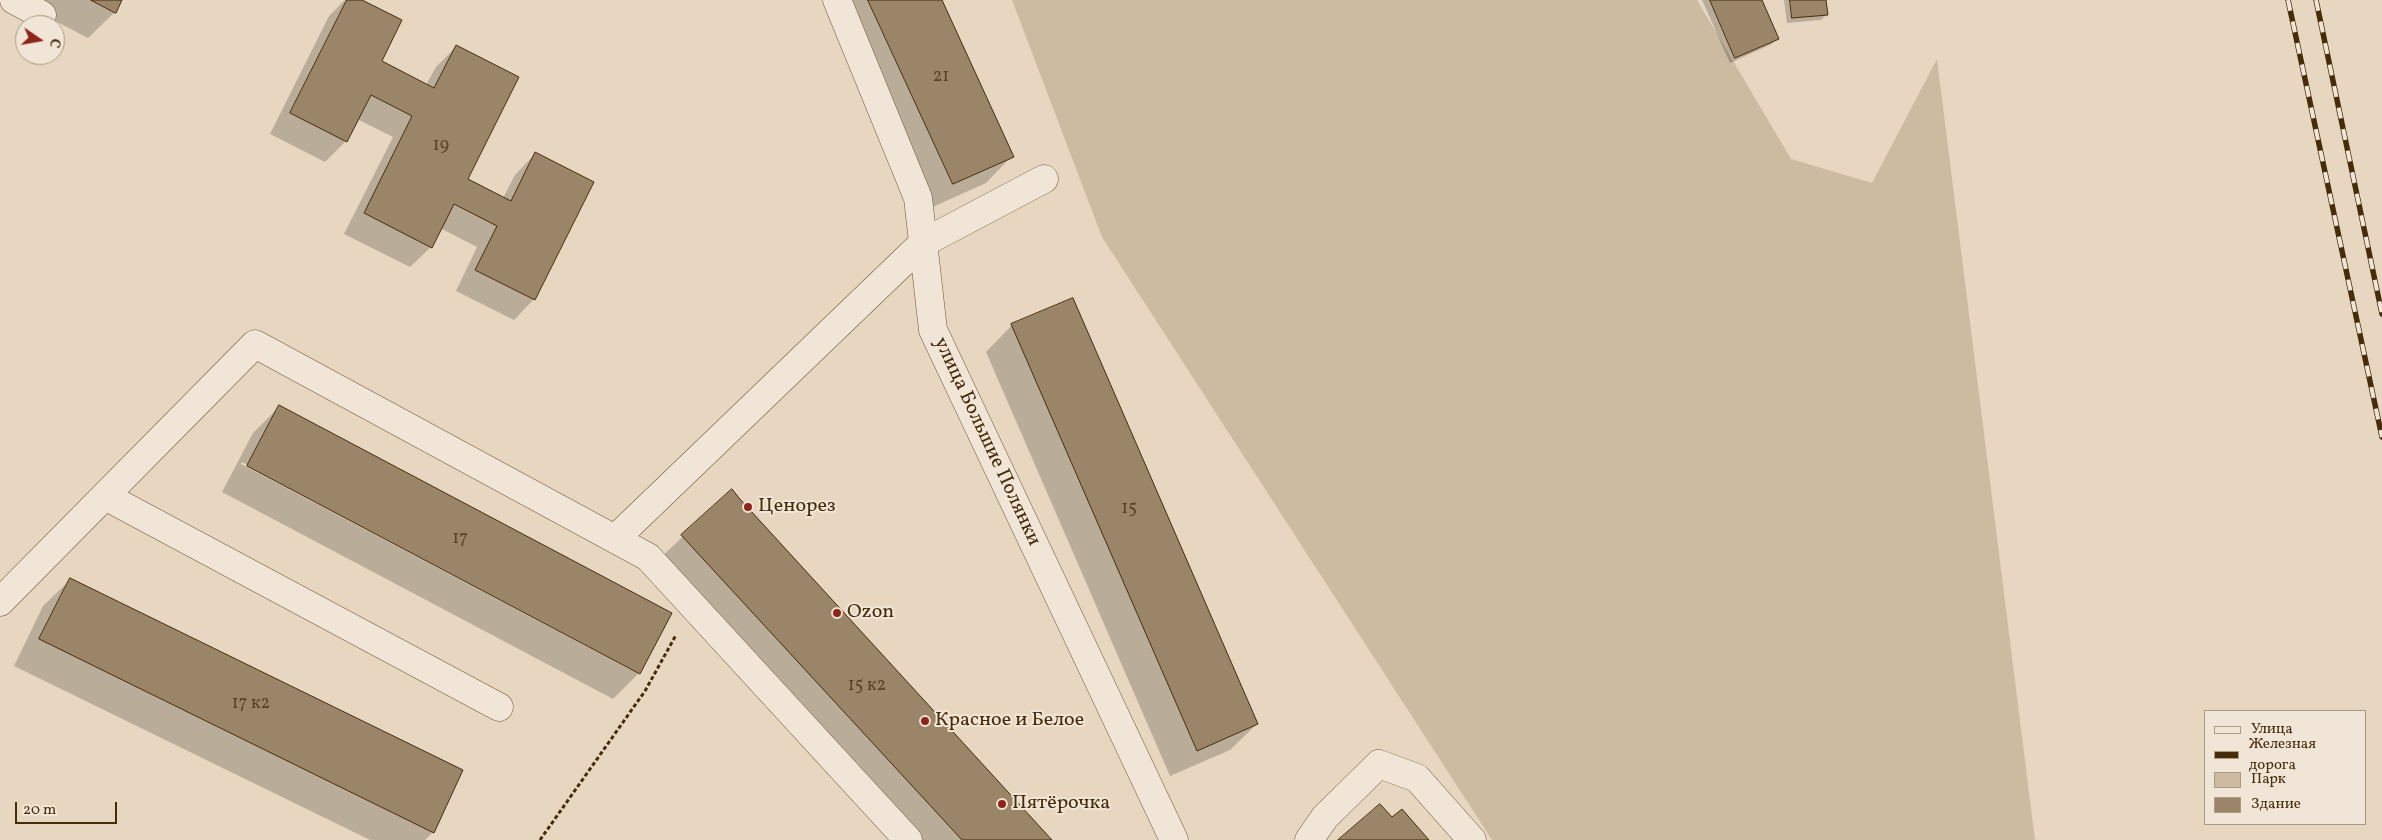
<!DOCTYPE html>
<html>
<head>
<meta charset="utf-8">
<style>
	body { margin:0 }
	#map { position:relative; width:2382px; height:840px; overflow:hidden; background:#e8d7c0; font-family:Vollkorn,serif }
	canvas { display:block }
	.legend { position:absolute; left:2204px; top:710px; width:162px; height:115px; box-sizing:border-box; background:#f0e5d6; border:1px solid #ac9b84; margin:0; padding:6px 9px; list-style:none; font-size:15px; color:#452d0a }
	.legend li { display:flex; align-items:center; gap:10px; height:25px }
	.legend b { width:25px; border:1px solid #ac9b84 }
	.north { position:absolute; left:15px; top:15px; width:50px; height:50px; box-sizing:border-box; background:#f0e5d6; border:1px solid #ac9b84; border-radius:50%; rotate:102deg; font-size:14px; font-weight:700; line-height:20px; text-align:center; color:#452d0a }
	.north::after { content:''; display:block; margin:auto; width:18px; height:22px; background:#8f2418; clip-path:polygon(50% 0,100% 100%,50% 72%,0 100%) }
	.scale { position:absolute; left:15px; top:802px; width:102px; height:22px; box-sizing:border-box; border:2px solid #452d0a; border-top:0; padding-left:6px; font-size:15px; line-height:18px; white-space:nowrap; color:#452d0a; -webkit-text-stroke:4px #f0e5d6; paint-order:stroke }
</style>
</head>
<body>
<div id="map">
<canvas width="2382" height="840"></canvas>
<ul class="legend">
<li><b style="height:6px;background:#f0e5d6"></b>Улица</li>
<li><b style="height:6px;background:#452d0a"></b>Железная дорога</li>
<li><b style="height:14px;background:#ccbaa1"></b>Парк</li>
<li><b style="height:14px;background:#9a8569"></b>Здание</li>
</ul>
<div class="north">С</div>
<div class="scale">20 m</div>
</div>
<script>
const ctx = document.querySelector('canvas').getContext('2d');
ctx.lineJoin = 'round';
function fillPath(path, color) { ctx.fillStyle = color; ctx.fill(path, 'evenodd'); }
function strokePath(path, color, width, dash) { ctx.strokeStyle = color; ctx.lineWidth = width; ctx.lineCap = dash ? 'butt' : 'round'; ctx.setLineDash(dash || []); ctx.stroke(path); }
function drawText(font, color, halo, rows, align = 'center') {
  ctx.font = font + ' Vollkorn,serif'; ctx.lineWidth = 4; ctx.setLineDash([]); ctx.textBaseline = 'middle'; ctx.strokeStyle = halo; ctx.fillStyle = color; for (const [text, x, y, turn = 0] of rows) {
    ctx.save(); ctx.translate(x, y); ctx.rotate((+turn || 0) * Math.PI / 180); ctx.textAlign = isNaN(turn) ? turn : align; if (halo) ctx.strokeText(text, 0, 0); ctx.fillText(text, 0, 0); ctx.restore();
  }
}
const green = new Path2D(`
	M 1012,0 L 1697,0 L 1791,159 L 1872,183 L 1937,59 L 2035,840 L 1492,840 L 1102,237 Z`);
const shadow = new Path2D(`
	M 15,0 L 121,0 L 115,12 L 88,38 Z
	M 345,0 L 360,0 L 380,62 L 426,85 L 436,67 L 457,46 L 467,180 L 503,198 L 515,175 L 535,154 L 534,299 L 514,320 L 456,291 L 477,247 L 440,228 L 431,247 L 410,267 L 344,234 L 393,137 L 357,119 L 346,141 L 325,162 L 270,134 L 329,16 Z
	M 830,0 L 940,0 L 1012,156 L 986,183 L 926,210 Z
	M 1702,0 L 1760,0 L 1777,38 L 1772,44 L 1730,63 Z
	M 1784,0 L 1825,0 L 1827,14 L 1821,20 L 1787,23 Z
	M 1012,325 L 1257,724 L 1230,750 L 1170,776 L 986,352 Z
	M 279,407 L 639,673 L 613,699 L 222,492 L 253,433 ZM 242,462 L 631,668 L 631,670 L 241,464 Z
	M 732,490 L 1050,840 L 911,840 L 656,562 Z
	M 70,580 L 433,832 L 425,840 L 370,840 L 14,666 L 43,606 Z`);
const building = new Path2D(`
	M 91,0 L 122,0 L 116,13 Z
	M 347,0 L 362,0 L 402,20 L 382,61 L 434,88 L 456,45 L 519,77 L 468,179 L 511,201 L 535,152 L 594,182 L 535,300 L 475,270 L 497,226 L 454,204 L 432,248 L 364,213 L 412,116 L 371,95 L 347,142 L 290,113 Z
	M 868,0 L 942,0 L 1014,157 L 953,184 Z
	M 1710,0 L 1762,0 L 1779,39 L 1735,58 Z
	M 1790,0 L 1826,0 L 1828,15 L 1792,18 Z
	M 1073,298 L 1258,724 L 1197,751 L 1011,324 Z
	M 279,405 L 672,613 L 640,674 L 247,466 Z
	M 732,489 L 739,498 L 1052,840 L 962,840 L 681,535 Z
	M 70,578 L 463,770 L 434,833 L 39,639 Z
	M 1380,804 L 1392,817 L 1402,809 L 1429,840 L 1338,840 Z`);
const path = new Path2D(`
	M 540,840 L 645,691 L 676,635`);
const minor = new Path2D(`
	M 14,0 L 42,15
	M 837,0 L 918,198 L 933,330 L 1174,840
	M 105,496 L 499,707
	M 615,539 L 923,243 L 1044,179
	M 0,602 L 255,344 L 648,557 L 908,840
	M 1309,840 L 1325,817 L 1379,764 L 1417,778 L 1472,840`);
const rail = new Path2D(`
	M 2288,0 L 2382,437
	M 2316,0 L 2382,314`);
const markers = [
	[748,507,5,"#8f2418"],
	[837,613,5,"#8f2418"],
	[925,721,5,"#8f2418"],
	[1002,804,5,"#8f2418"]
];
const numberNames = [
	["21",941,78],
	["19",441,147],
	["15",1129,510],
	["17",460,540],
	["15 к2",867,687],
	["17 к2",251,705]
];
const streetNames = [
	["улица Большие Полянки",986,442,65]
];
const poiNames = [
	["Ценорез",758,507],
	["Ozon",847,613],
	["Красное и Белое",935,721],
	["Пятёрочка",1012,804]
];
fillPath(green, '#ccbaa1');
fillPath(shadow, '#0003');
fillPath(building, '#9a8569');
strokePath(building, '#452d0a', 1);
strokePath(minor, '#6e5838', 29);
strokePath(path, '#452d0a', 3, [4, 2.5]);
strokePath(minor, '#f0e5d6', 28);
strokePath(rail, '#452d0a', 5.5);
strokePath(rail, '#f0e5d6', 4, [11]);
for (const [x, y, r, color] of markers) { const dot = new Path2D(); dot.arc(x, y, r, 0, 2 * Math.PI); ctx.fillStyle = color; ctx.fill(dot); strokePath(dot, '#f0e5d6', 2); }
drawText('18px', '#5a4322', null, numberNames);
drawText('20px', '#452d0a', '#f0e5d6', streetNames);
drawText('20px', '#452d0a', '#f0e5d6', poiNames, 'left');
</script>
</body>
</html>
